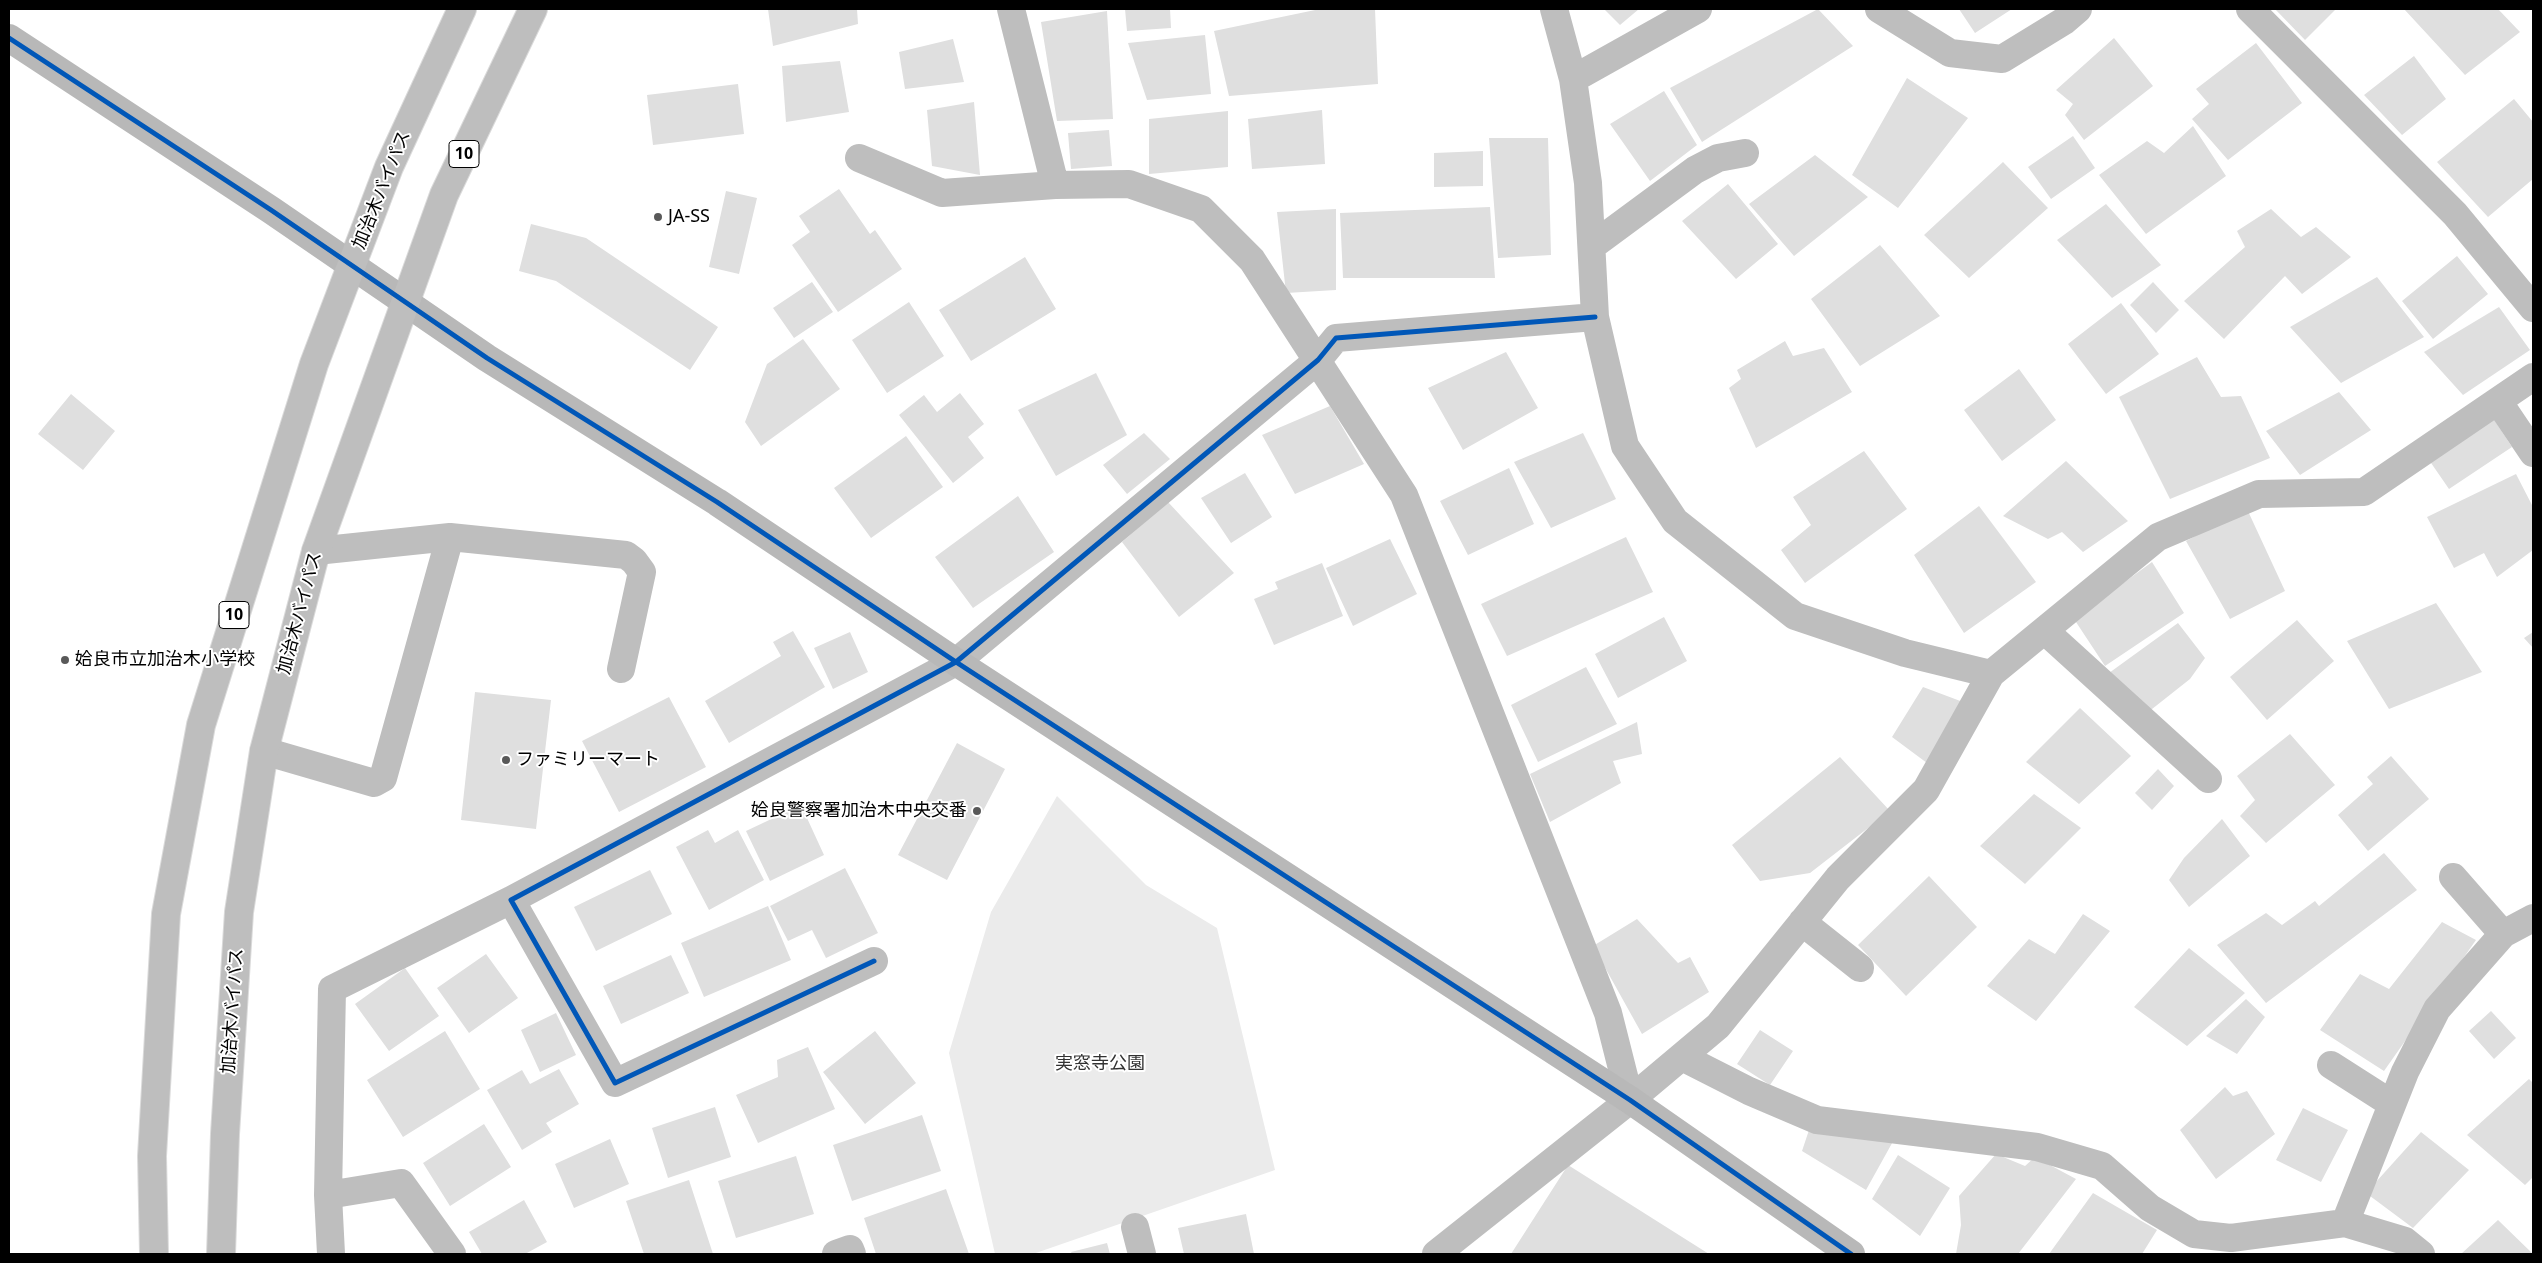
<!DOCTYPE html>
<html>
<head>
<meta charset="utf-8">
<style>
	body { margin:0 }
	#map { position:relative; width:2542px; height:1263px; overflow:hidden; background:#fff; font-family:"Noto Sans",sans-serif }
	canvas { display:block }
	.frame { position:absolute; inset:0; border:10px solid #000; pointer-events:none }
</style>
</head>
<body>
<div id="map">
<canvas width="2542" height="1263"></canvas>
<div class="frame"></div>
</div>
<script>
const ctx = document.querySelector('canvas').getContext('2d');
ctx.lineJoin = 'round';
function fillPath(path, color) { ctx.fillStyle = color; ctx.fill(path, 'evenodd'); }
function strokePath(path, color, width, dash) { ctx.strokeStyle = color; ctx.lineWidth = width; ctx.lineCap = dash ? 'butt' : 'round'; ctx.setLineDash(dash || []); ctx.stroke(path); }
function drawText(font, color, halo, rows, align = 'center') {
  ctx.font = font + ' "Noto Sans","Noto Sans JP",sans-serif'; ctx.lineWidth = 4; ctx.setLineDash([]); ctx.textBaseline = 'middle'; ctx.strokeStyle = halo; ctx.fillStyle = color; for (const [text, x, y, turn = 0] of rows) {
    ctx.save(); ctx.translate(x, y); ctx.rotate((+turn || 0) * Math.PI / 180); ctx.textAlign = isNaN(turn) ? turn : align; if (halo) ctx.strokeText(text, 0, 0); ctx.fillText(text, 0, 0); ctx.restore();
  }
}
const green = new Path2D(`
	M 1057,796 L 1146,885 L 1217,928 L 1275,1170 L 1033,1254 L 995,1254 L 949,1053 L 991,912 Z`);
const building = new Path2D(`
	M 768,9 L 857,9 L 858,24 L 773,46 Z
	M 1125,9 L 1170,9 L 1171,28 L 1127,31 Z
	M 1320,9 L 1375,9 L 1378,84 L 1229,96 L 1214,31 Z
	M 1604,9 L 1639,9 L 1620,25 Z
	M 1818,9 L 1853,46 L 1702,142 L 1670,88 Z
	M 1959,9 L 2012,9 L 1975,33 Z
	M 2275,9 L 2336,9 L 2305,40 Z
	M 2404,9 L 2498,9 L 2520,32 L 2465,75 Z
	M 1107,11 L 1113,119 L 1057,121 L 1041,22 Z
	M 1205,35 L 1211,94 L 1147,100 L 1128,43 Z
	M 2114,38 L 2153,86 L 2084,140 L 2065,115 L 2073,104 L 2056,90 Z
	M 953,39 L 964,82 L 905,89 L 899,52 Z
	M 2256,43 L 2302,103 L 2228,160 L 2192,119 L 2209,104 L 2196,89 Z
	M 2414,56 L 2446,99 L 2402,135 L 2364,95 Z
	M 840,61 L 849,112 L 786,122 L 782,66 Z
	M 1907,78 L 1968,118 L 1898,208 L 1852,175 Z
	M 738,84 L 744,134 L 653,145 L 647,95 Z
	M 1664,91 L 1697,145 L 1650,181 L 1610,124 Z
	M 2514,99 L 2533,122 L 2533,179 L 2488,217 L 2437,162 Z
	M 974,102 L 980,175 L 932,166 L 927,110 Z
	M 1322,110 L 1325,164 L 1252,169 L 1248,119 Z
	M 1228,111 L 1228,167 L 1149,174 L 1149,119 Z
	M 2193,126 L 2226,176 L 2146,234 L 2099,175 L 2147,141 L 2164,153 Z
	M 1109,130 L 1112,166 L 1071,169 L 1068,133 Z
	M 2073,136 L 2095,168 L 2051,199 L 2028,167 Z
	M 1489,138 L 1548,138 L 1551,255 L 1498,258 Z
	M 1483,151 L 1483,186 L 1434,187 L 1434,153 Z
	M 1815,155 L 1868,197 L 1794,256 L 1749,204 Z
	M 2003,162 L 2048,208 L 1969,278 L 1924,235 Z
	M 1728,184 L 1778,244 L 1736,279 L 1682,221 Z
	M 839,189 L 870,234 L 875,230 L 902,269 L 838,312 L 792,245 L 810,232 L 799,216 Z
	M 726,191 L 757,198 L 739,274 L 709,267 Z
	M 2106,204 L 2161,265 L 2112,298 L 2057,240 Z
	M 1490,207 L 1495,278 L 1343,278 L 1340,213 Z
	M 1336,209 L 1336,290 L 1286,293 L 1277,212 Z
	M 2271,209 L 2301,237 L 2316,227 L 2351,257 L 2302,294 L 2285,276 L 2224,339 L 2184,301 L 2245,247 L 2237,231 Z
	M 531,224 L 586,238 L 718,327 L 690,370 L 556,281 L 519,271 Z
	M 1880,245 L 1940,316 L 1860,366 L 1811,299 Z
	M 2457,256 L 2488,294 L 2433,339 L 2402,301 Z
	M 1025,257 L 1056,309 L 971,361 L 939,310 Z
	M 2377,277 L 2424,337 L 2341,383 L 2290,327 Z
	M 812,282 L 833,312 L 794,338 L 773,308 Z
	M 2153,282 L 2179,310 L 2156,333 L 2130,305 Z
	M 909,302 L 944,356 L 887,393 L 852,340 Z
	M 2121,303 L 2159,354 L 2106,394 L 2068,344 Z
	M 2499,307 L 2530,350 L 2463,395 L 2424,352 Z
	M 803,339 L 840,389 L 761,446 L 745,422 L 767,364 Z
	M 1785,341 L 1793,356 L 1824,348 L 1852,392 L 1756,448 L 1729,388 L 1741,379 L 1737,370 Z
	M 1506,352 L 1538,408 L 1463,450 L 1428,388 Z
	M 2197,357 L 2221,397 L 2241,396 L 2270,458 L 2170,499 L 2119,397 Z
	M 2019,369 L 2056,420 L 2002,461 L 1964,410 Z
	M 1096,373 L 1127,435 L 1056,476 L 1018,410 Z
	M 2339,392 L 2371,430 L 2300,475 L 2266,431 Z
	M 960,393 L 984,424 L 968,437 L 984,458 L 953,483 L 899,415 L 924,395 L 937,412 Z
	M 71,394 L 115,431 L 83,470 L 38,434 Z
	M 1330,406 L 1364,464 L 1295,494 L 1262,435 Z
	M 2493,418 L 2512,447 L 2449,489 L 2429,460 Z
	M 1144,433 L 1170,459 L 1127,494 L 1103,465 Z
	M 1583,433 L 1616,499 L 1551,528 L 1514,462 Z
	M 906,436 L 943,487 L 871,538 L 834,488 Z
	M 1864,451 L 1907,509 L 1805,583 L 1781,550 L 1811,525 L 1793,497 Z
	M 2066,461 L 2128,521 L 2083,552 L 2062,532 L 2048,539 L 2003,516 Z
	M 1509,468 L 1534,524 L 1468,555 L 1440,501 Z
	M 1245,473 L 1272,517 L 1231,543 L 1201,498 Z
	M 2516,474 L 2533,507 L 2533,550 L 2497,577 L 2484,553 L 2454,568 L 2427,517 Z
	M 1018,496 L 1054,552 L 973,608 L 935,557 Z
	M 1168,502 L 1234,573 L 1179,617 L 1122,542 Z
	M 1979,506 L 2036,582 L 1964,633 L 1914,555 Z
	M 2247,509 L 2285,591 L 2230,619 L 2186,541 Z
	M 1626,537 L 1653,592 L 1507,656 L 1481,604 Z
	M 1390,539 L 1417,594 L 1353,626 L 1326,568 Z
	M 2152,562 L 2184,613 L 2105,666 L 2074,619 Z
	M 1322,563 L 1343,616 L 1274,645 L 1254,599 L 1278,589 L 1275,582 Z
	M 2436,603 L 2482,672 L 2389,709 L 2347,641 Z
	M 1664,617 L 1687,661 L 1618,698 L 1595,654 Z
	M 2297,620 L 2334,661 L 2267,720 L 2230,677 Z
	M 2178,623 L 2205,658 L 2190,679 L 2147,713 L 2109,673 Z
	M 793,631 L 825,687 L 729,743 L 705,701 L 781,656 L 773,642 Z
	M 850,632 L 868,672 L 833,689 L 814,648 Z
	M 2533,632 L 2533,648 L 2524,638 Z
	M 1586,667 L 1617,724 L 1538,762 L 1511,705 Z
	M 1923,687 L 1963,702 L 1927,763 L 1892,737 Z
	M 475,692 L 551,700 L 536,829 L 461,820 Z
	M 669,697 L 706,767 L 619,812 L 582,741 Z
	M 2080,708 L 2131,756 L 2079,804 L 2026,762 Z
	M 1637,722 L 1642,754 L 1613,761 L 1621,783 L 1550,822 L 1530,774 Z
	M 2290,734 L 2335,785 L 2266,843 L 2240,816 L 2255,800 L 2237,776 Z
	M 957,743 L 1005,769 L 947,880 L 898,855 Z
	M 2391,756 L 2429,799 L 2368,851 L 2338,815 L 2373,784 L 2367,777 Z
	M 1840,757 L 1890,811 L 1810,873 L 1760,881 L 1732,845 Z
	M 2158,769 L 2174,786 L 2152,810 L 2135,793 Z
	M 2034,794 L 2081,828 L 2025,884 L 1980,846 Z
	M 801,805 L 824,855 L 770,881 L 746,831 Z
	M 2222,819 L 2250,856 L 2189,907 L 2169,880 L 2184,858 Z
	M 708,830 L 715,843 L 738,830 L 764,880 L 709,910 L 676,847 Z
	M 2384,853 L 2417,890 L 2266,1003 L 2217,945 L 2266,913 L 2282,925 L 2315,901 L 2319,906 Z
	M 845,868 L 878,933 L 826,958 L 812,930 L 788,941 L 770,906 Z
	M 650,870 L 672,914 L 596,951 L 574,907 Z
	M 1929,876 L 1977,927 L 1906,996 L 1858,945 Z
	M 768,906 L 791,960 L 704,997 L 681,943 Z
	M 2083,914 L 2110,931 L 2036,1021 L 1987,986 L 2029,939 L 2055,954 Z
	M 1637,919 L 1678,963 L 1690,957 L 1709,992 L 1642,1034 L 1593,946 Z
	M 2442,922 L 2476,940 L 2384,1071 L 2320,1030 L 2360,974 L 2389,989 Z
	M 2189,948 L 2245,993 L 2187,1046 L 2134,1007 Z
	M 486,954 L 518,998 L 469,1033 L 437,988 Z
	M 671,955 L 689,993 L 621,1024 L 603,986 Z
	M 405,968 L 439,1016 L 389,1051 L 355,1004 Z
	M 2246,999 L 2265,1017 L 2237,1054 L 2206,1036 Z
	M 2491,1011 L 2516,1038 L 2494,1059 L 2469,1031 Z
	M 556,1013 L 576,1055 L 540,1072 L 521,1030 Z
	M 1760,1030 L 1793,1051 L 1770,1085 L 1737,1064 Z
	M 445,1031 L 480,1089 L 403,1137 L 367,1080 Z
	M 875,1031 L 916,1083 L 865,1124 L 823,1072 Z
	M 808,1047 L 835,1109 L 758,1143 L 736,1095 L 778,1077 L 777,1060 Z
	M 559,1069 L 579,1104 L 546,1123 L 552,1132 L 522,1150 L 487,1090 L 522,1070 L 530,1084 Z
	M 2529,1079 L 2533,1083 L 2533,1177 L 2525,1185 L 2467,1135 Z
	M 2225,1087 L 2233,1096 L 2247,1091 L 2275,1134 L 2216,1179 L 2180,1130 Z
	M 715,1107 L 731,1157 L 668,1178 L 652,1128 Z
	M 2303,1108 L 2348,1130 L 2321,1182 L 2276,1160 Z
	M 922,1115 L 941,1171 L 852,1201 L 833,1145 Z
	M 484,1124 L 511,1167 L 450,1206 L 423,1163 Z
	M 1811,1124 L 1896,1136 L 1866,1190 L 1802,1151 Z
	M 2421,1132 L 2469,1170 L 2413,1228 L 2366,1193 Z
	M 610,1139 L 629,1184 L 574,1208 L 555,1164 Z
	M 1996,1154 L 2025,1166 L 2035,1157 L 2076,1179 L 2018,1254 L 1956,1254 L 1961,1225 L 1959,1196 Z
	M 1898,1155 L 1950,1188 L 1920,1236 L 1872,1199 Z
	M 796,1156 L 814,1214 L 736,1238 L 718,1181 Z
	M 1568,1165 L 1709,1254 L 1511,1254 Z
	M 689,1180 L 713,1254 L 644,1254 L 626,1201 Z
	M 946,1189 L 969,1254 L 876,1254 L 864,1218 Z
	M 2093,1193 L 2157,1230 L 2142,1254 L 2049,1254 Z
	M 524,1200 L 547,1242 L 525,1254 L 482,1254 L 469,1232 Z
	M 1246,1214 L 1254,1254 L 1184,1254 L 1178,1228 Z
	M 2498,1220 L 2533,1254 L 2461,1254 Z
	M 1107,1243 L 1110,1254 L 1072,1254 L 1071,1252 Z`);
const lane = new Path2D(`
	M 316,551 L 450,537
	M 264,751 L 374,783 L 383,778 L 450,537 L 626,555 L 634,561 L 642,572 L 621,669`);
const street = new Path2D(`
	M 1011,9 L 1055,185
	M 1554,9 L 1573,79 L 1588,183 L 1595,317 L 1625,446 L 1675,521 L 1795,616 L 1905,653 L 1991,674 L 2158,537 L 2259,494 L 2364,492 L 2533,377
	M 1879,9 L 1950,53 L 2002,59 L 2064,21 L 2078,9
	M 2250,9 L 2455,214 L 2533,308
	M 1573,79 L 1698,9
	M 859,158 L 942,193 L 1055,185 L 1129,184 L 1201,209 L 1252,260 L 1404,495 L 1608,1013 L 1630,1100
	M 1592,246 L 1695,170 L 1718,158 L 1745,153
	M 2498,401 L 2533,453
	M 2045,631 L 2208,779
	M 2453,877 L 2503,934
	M 1802,922 L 1860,968
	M 874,961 L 615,1083 L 511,900 L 956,662 L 1318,360 L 1336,338 L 1595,317
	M 1682,1057 L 1749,1091 L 1817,1120 L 2037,1147 L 2102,1166 L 2150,1208 L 2194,1234 L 2231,1238 L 2345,1223 L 2405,1072 L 2437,1009 L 2503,934 L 2533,918
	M 2331,1065 L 2392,1104
	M 328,1195 L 401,1183 L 452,1254
	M 2345,1223 L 2405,1241 L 2421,1254
	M 1135,1227 L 1142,1254
	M 331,1254 L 328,1195 L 332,989 L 511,900
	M 836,1254 L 850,1249 L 852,1254
	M 1436,1254 L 1630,1100 L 1718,1026 L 1838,878 L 1926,790 L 1991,674`);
const secondary = new Path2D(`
	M 9,38 L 271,210 L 487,358 L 717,502 L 956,662 L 1630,1100 L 1851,1254`);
const highway = new Path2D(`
	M 154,1254 L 152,1156 L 166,914 L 201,725 L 314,364 L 389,167 L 462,9
	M 221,1254 L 225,1134 L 239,912 L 264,751 L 316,551 L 444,195 L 533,9`);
const cycleway = new Path2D(`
	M 9,38 L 271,210 L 487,358 L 717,502 L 956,662 L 1630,1100 L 1851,1254
	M 874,961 L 615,1083 L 511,900 L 956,662 L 1318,360 L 1336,338 L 1595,317`);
const markers = [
	[658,217,5,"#595959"],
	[65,660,5,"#595959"],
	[506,760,5,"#595959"],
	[977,811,5,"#595959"]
];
const shields = [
	[464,154,30],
	[234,615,30]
];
const shieldNames = [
	["10",464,154],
	["10",234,615]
];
const streetNames = [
	["加治木バイパス",382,190,-68],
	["加治木バイパス",300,613,-75],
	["加治木バイパス",233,1011,-86]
];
const poiNames = [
	["JA-SS",668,217],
	["姶良市立加治木小学校",75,660],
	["ファミリーマート",516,760],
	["姶良警察署加治木中央交番",967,811,"right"]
];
const parkNames = [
	["実窓寺公園",1100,1064]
];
fillPath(green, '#ebebeb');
fillPath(building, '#dfdfdf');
strokePath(highway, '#dbdbdb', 30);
strokePath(lane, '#bebebe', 28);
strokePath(street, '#bebebe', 28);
strokePath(secondary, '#b8b8b8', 28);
strokePath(highway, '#bebebe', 28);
strokePath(cycleway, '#0057b8', 5);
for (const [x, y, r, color] of markers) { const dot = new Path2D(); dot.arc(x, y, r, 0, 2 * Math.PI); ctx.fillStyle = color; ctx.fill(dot); strokePath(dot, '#fff', 2); }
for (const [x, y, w] of shields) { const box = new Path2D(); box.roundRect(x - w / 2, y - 13.5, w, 27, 4); ctx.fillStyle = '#fff'; ctx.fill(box); strokePath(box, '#000', 1); }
drawText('bold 16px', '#000', null, shieldNames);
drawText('18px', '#000', '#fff', streetNames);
drawText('18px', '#000', '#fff', poiNames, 'left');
drawText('18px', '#323232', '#fff', parkNames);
</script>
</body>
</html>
